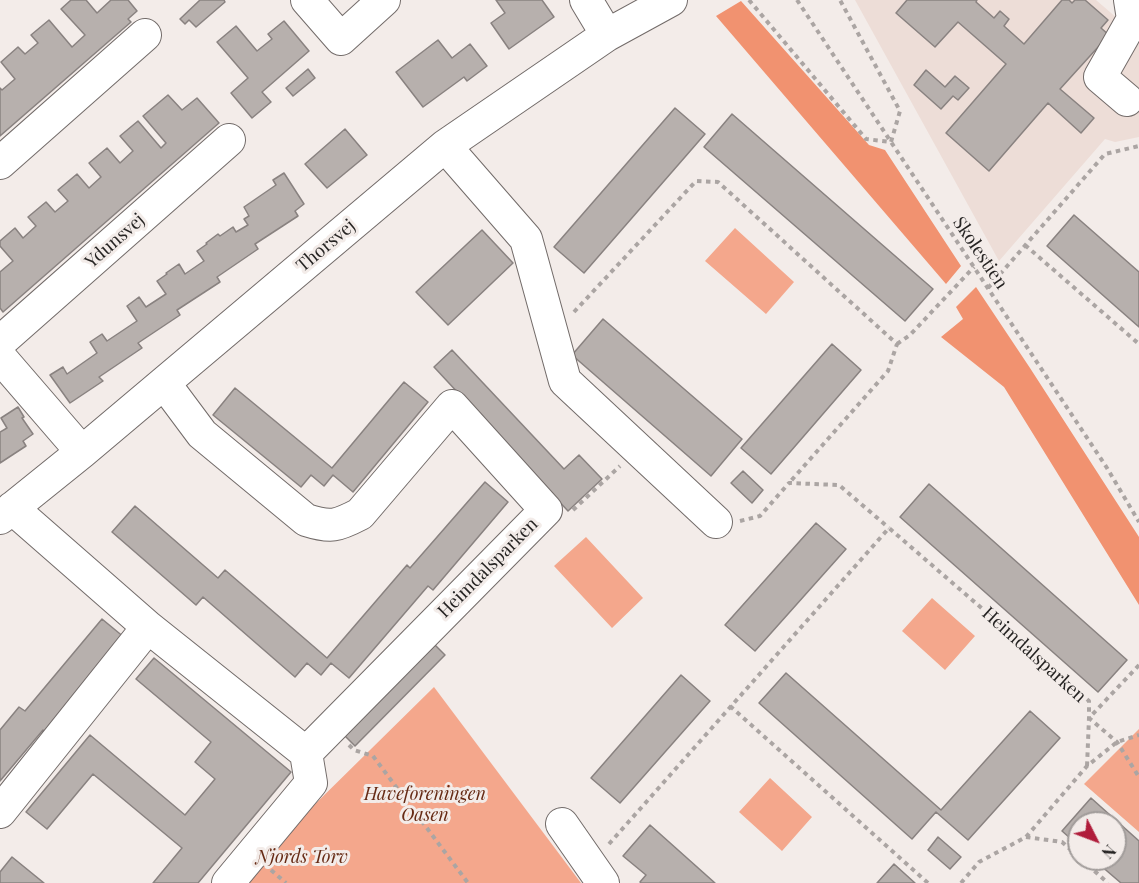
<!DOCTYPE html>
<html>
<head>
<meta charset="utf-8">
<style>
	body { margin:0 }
	#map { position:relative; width:1139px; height:883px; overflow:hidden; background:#f3ece9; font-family:"Playfair Display",serif }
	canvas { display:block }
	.north { position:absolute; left:1067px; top:811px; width:60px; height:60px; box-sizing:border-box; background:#f3ece9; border:2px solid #a19c9a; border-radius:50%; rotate:132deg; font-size:16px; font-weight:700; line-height:24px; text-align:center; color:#262423 }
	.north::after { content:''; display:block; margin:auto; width:21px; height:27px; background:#b01d3b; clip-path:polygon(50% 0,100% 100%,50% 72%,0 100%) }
</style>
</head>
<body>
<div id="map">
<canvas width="1139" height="883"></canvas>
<div class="north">N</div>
</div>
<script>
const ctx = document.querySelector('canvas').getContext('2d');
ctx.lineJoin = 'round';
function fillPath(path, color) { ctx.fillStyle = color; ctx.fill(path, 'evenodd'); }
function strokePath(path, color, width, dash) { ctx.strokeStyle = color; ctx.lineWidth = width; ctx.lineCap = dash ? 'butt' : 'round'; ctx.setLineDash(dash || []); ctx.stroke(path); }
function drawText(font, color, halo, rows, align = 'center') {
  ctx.font = font + ' "Playfair Display",serif'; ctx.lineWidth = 6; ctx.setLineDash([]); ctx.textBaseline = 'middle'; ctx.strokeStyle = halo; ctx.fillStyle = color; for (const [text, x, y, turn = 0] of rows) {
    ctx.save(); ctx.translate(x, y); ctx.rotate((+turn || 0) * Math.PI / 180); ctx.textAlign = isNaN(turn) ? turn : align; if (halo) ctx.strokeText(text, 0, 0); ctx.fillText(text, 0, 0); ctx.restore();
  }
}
const built = new Path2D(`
	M 855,0 L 1096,0 L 1139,37 L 1139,137 L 1115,142 L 1105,139 L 999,261 Z`);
const green = new Path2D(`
	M 735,228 L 794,282 L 766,314 L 705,261 Z
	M 586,537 L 643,598 L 612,628 L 554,566 Z
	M 932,598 L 975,636 L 945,670 L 902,631 Z
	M 434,687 L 581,883 L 239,883 L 305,814 Z
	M 1139,729 L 1139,832 L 1084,784 Z
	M 770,778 L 812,817 L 782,851 L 739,812 Z`);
const forest = new Path2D(`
	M 741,1 L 869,145 L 885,150 L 961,266 L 946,284 L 716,16 Z
	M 976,287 L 1030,368 L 1139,537 L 1139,605 L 1004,387 L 941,337 L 963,319 L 956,307 Z`);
const building = new Path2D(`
	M 71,0 L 86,0 L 97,13 L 111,0 L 128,0 L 137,11 L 128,19 L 131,22 L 0,136 L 0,88 L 2,90 L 15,79 L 1,62 L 18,47 L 25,54 L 38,43 L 31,35 L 49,20 L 72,47 L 85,35 L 61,9 Z
	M 200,0 L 224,0 L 225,2 L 196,27 L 189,20 L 185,24 L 180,19 Z
	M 496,0 L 542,0 L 554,17 L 509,49 L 491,23 L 505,13 Z
	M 907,0 L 977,0 L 976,2 L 994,18 L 1000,11 L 1009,19 L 1004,26 L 1024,44 L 1062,0 L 1069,0 L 1072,3 L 1075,0 L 1085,0 L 1108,20 L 1101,28 L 1109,35 L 1060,89 L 1094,118 L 1081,133 L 1048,103 L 989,171 L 946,133 L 1006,64 L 958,22 L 935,47 L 896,13 Z
	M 284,21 L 309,51 L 262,92 L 271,102 L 252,118 L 231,93 L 248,78 L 217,42 L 236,26 L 257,51 L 272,39 L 268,34 Z
	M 438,40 L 452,58 L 470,44 L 487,66 L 467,81 L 464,77 L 423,107 L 396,72 Z
	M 308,69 L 315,78 L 293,96 L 286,88 Z
	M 926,70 L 945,87 L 955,76 L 969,88 L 958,100 L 953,96 L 941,109 L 914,85 Z
	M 168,95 L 182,110 L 197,98 L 219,123 L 3,312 L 0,308 L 0,272 L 13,261 L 0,246 L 0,241 L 15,228 L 23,238 L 36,226 L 28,217 L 46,202 L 55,212 L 68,201 L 58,190 L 77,174 L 89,188 L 101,177 L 89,163 L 107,148 L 120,163 L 133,151 L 120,136 L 138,121 L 161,148 L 166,143 L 143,116 Z
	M 675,108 L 705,134 L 584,273 L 554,247 Z
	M 732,114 L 933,289 L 905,321 L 704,147 Z
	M 345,129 L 367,155 L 327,188 L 305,164 Z
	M 284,173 L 304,204 L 295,211 L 298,216 L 255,244 L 258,249 L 217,277 L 220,282 L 177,310 L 180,315 L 138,343 L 142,348 L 99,377 L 103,381 L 70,403 L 50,375 L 63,367 L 67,374 L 97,353 L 90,342 L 102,334 L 107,341 L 137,321 L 127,306 L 139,297 L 146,307 L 166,294 L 157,281 L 167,274 L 166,273 L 179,264 L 185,274 L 204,261 L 197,251 L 207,244 L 206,243 L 218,234 L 220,236 L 233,227 L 236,232 L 248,225 L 244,219 L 249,216 L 244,207 L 276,185 L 273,180 Z
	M 1074,215 L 1139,272 L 1139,327 L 1047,246 Z
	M 482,230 L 513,263 L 448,325 L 416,292 Z
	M 603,319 L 742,439 L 711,476 L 572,355 Z
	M 832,344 L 861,370 L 771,474 L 741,448 Z
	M 452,350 L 564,469 L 579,455 L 602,479 L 568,511 L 434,367 Z
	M 404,382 L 428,402 L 353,492 L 333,475 L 324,486 L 311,475 L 301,487 L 213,415 L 235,388 L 332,468 Z
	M 18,407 L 24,417 L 22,418 L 33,434 L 23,441 L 26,446 L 0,463 L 0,432 L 7,428 L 1,418 Z
	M 743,471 L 763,490 L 752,503 L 731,483 Z
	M 485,482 L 508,502 L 433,590 L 428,586 L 349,678 L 331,663 L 321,675 L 307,663 L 295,677 L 203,597 L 196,605 L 112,532 L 135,506 L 218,578 L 225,570 L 327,658 L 407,565 L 410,568 Z
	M 929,484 L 1127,660 L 1098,692 L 900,517 Z
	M 816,523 L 846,549 L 755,651 L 725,625 Z
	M 102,619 L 125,638 L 46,733 L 43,730 L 0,781 L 0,730 L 19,707 L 25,711 Z
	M 428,638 L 445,655 L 355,746 L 338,729 Z
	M 154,658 L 291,772 L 198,883 L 153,883 L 182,848 L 93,774 L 47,829 L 26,812 L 90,735 L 185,815 L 215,779 L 195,762 L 211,742 L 136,679 Z
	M 786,673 L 941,810 L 1030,711 L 1060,738 L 968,840 L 936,812 L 912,839 L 759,703 Z
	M 681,675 L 710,701 L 620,803 L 591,778 Z
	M 1091,798 L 1139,841 L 1139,883 L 1121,883 L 1093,859 L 1115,859 L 1115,823 L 1079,823 L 1079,846 L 1062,831 Z
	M 650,825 L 715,883 L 641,883 L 640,882 L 646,875 L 623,856 Z
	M 938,837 L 961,857 L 950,869 L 928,850 Z
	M 12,857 L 44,883 L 0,883 L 0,872 Z
	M 894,864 L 915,883 L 877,883 Z`);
const path = new Path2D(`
	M 749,0 L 866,139 L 891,142 L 900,111 L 840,0
	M 797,0 L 1107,468 L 1139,522
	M 1025,245 L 1139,344
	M 988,288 L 1105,154 L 1139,146
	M 574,312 L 696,181 L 718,182 L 897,344 L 888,371 L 789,483
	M 897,344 L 910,335 L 974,267
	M 573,510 L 620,466
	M 740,521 L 760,516 L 789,483 L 839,485 L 889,528
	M 1139,665 L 1089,718 L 1117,742 L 1139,777
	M 730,706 L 928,883
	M 349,745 L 354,750 L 373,756 L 468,883
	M 1026,837 L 1062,842 L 1079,857
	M 609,844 L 889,528 L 1089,701 L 1089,718 L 1087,766
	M 1081,859 L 1108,883
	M 271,870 L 286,883
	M 961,883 L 979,862 L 1026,837 L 1087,766 L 1117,742 L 1139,735`);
const minor = new Path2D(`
	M 307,0 L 341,39 L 384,0
	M 586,0 L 607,35
	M 1127,100 L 1100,77 L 1133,19 L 1130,0
	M 445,146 L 526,239 L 565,381 L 716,522
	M 0,163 L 145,35
	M 0,342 L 229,140
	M 0,357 L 82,452
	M 12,508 L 148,627 L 306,753 L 546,510 L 452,406 L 360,514 C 337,526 331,528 306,520 L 202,434 L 164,383
	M 0,518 L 82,452 L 445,146 L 607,35 L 671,0
	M 0,812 L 148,627
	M 562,824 L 603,883
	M 228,883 L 311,783 L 306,753`);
const streetNames = [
	["Ydunsvej",115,241,-41],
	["Thorsvej",326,246,-40],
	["Skolestien",980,253,56],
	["Heimdalsparken",488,568,-45],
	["Heimdalsparken",1034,655,42]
];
const parkNames = [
	["Haveforeningen",425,794],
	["Oasen",425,815],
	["Njords Torv",302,857]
];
fillPath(built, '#edddd7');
fillPath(green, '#f4a78c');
fillPath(forest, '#f19270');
fillPath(building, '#b7b0ad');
strokePath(building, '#898280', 1.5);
strokePath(minor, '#726b69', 34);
strokePath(path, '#aba5a3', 4, [4.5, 4.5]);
strokePath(minor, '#fff', 32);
drawText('18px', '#262423', '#f3ece9', streetNames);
drawText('italic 18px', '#662a14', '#f3ece9', parkNames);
</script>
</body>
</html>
